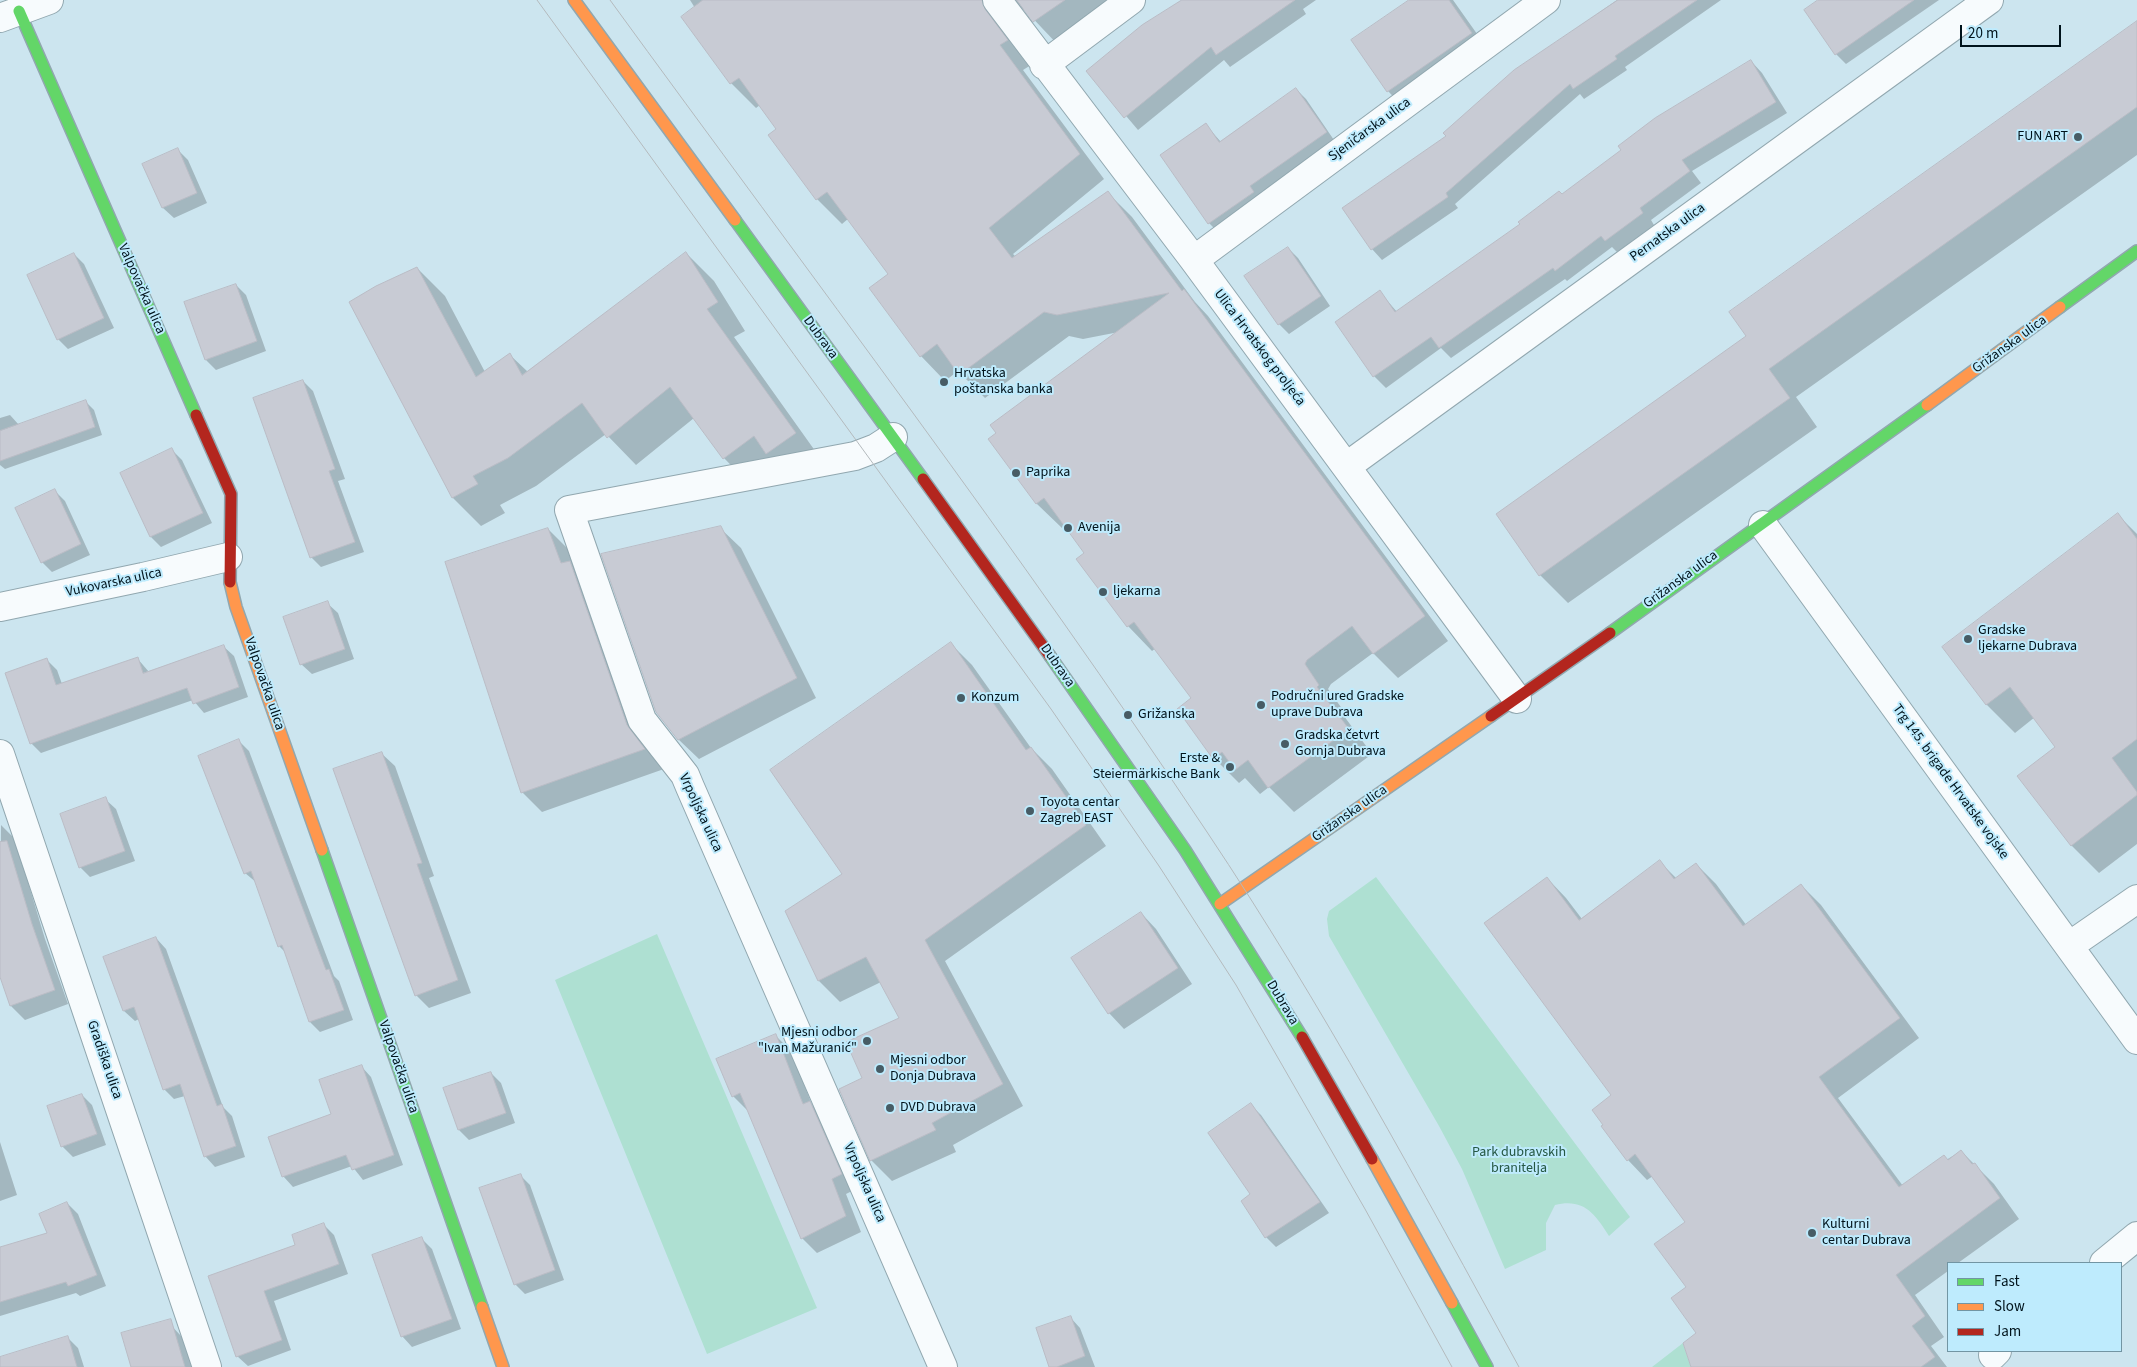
<!DOCTYPE html>
<html>
<head>
<meta charset="utf-8">
<style>
	body { margin:0 }
	#map { position:relative; width:2137px; height:1367px; overflow:hidden; background:#cce5ef; font-family:"Source Sans 3",sans-serif }
	canvas { display:block }
	.legend { position:absolute; left:1947px; top:1262px; width:175px; height:90px; box-sizing:border-box; background:#beebfd; border:1px solid #7295a3; margin:0; padding:6px 9px; list-style:none; font-size:15px; color:#00131b }
	.legend li { display:flex; align-items:center; gap:10px; height:25px }
	.legend b { width:25px; border:1px solid #7295a3 }
	.scale { position:absolute; left:1960px; top:25px; width:101px; height:22px; box-sizing:border-box; border:2px solid #00131b; border-top:0; padding-left:6px; font-size:15px; line-height:18px; white-space:nowrap; color:#00131b; -webkit-text-stroke:4px #beebfd; paint-order:stroke }
</style>
</head>
<body>
<div id="map">
<canvas width="2137" height="1367"></canvas>
<ul class="legend">
<li><b style="height:6px;background:#63d668"></b>Fast</li>
<li><b style="height:6px;background:#ff974d"></b>Slow</li>
<li><b style="height:6px;background:#b3261e"></b>Jam</li>
</ul>
<div class="scale">20 m</div>
</div>
<script>
const ctx = document.querySelector('canvas').getContext('2d');
ctx.lineJoin = 'round';
function fillPath(path, color) { ctx.fillStyle = color; ctx.fill(path, 'evenodd'); }
function strokePath(path, color, width, dash) { ctx.strokeStyle = color; ctx.lineWidth = width; ctx.lineCap = dash ? 'butt' : 'round'; ctx.setLineDash(dash || []); ctx.stroke(path); }
function drawText(font, color, halo, rows, align = 'center') {
  ctx.font = font + ' "Source Sans 3",sans-serif'; ctx.lineWidth = 4; ctx.setLineDash([]); ctx.textBaseline = 'middle'; ctx.strokeStyle = halo; ctx.fillStyle = color; for (const [text, x, y, turn = 0] of rows) {
    ctx.save(); ctx.translate(x, y); ctx.rotate((+turn || 0) * Math.PI / 180); ctx.textAlign = isNaN(turn) ? turn : align; if (halo) ctx.strokeText(text, 0, 0); ctx.fillText(text, 0, 0); ctx.restore();
  }
}
const green = new Path2D(`
	M 1376,877 L 1630,1217 L 1609,1236 C 1595,1214 1584,1198 1555,1205 L 1546,1223 L 1546,1250 L 1505,1269 L 1462,1169 L 1439,1126 L 1329,936 L 1327,919 L 1329,911 Z
	M 657,934 L 817,1308 L 707,1354 L 555,980 Z
	M 1683,1343 L 1691,1367 L 1652,1367 Z`);
const shadow = new Path2D(`
	M 1124,0 L 1059,46 L 1024,9 L 1020,9 L 1031,65 L 1023,70 L 1104,179 L 1013,254 L 1016,257 L 1108,193 L 1132,217 L 1195,302 L 1208,316 L 1448,641 L 1398,678 L 1373,653 L 1331,684 L 1328,689 L 1343,710 L 1341,712 L 1372,754 L 1294,812 L 1269,787 L 1260,794 L 1245,778 L 1239,783 L 1214,758 L 1178,709 L 1193,698 L 1156,648 L 1152,651 L 1128,626 L 1086,553 L 1065,525 L 1062,528 L 1037,504 L 990,439 L 1119,332 L 1083,339 L 1069,336 L 985,398 L 958,371 L 945,381 L 921,356 L 871,289 L 890,275 L 849,218 L 842,224 L 817,199 L 770,135 L 778,129 L 760,105 L 756,108 L 731,83 L 683,17 L 695,8 L 690,0 Z
	M 1182,0 L 1316,0 L 1303,9 L 1306,14 L 1230,67 L 1224,60 L 1138,130 L 1088,71 L 1143,26 Z
	M 1411,0 L 1453,0 L 1487,48 L 1403,107 L 1388,91 L 1353,40 Z
	M 1617,0 L 1721,0 L 1625,67 L 1627,70 L 1584,99 L 1580,94 L 1455,204 L 1458,208 L 1382,260 L 1372,249 L 1344,208 L 1448,137 L 1515,71 Z
	M 1821,0 L 1939,0 L 1846,64 L 1836,54 Z
	M 1751,61 L 1762,73 L 1787,113 L 1692,171 L 1701,183 L 1651,220 L 1654,225 L 1617,252 L 1612,247 L 1567,281 L 1565,279 L 1451,358 L 1441,348 L 1386,388 L 1374,376 L 1337,322 L 1380,292 L 1397,312 Z
	M 2137,63 L 2137,155 L 1796,397 L 1817,427 L 1568,603 L 1540,575 L 1497,514 Z
	M 1296,89 L 1306,99 L 1336,143 L 1219,233 L 1209,223 L 1161,155 L 1205,124 L 1221,142 Z
	M 177,149 L 188,160 L 207,203 L 174,218 L 163,208 L 144,164 Z
	M 1288,248 L 1298,258 L 1330,306 L 1289,334 L 1279,324 Z
	M 686,253 L 714,281 L 745,331 L 734,337 L 823,462 L 751,486 L 724,458 L 694,418 L 636,465 L 606,434 L 536,486 L 500,505 L 505,513 L 481,526 L 453,498 L 350,303 L 417,268 L 445,296 L 485,372 L 510,355 L 528,372 Z
	M 74,254 L 84,264 L 114,328 L 68,349 L 58,339 Z
	M 236,285 L 246,295 L 266,351 L 216,370 L 206,360 Z
	M 303,381 L 313,391 L 345,479 L 338,481 L 364,552 L 321,567 L 311,557 Z
	M 86,402 L 94,410 L 102,435 L 5,469 L 0,465 L 0,418 L 10,415 L 19,425 Z
	M 172,450 L 182,460 L 212,523 L 161,547 L 151,537 L 121,474 Z
	M 55,491 L 65,501 L 90,555 L 52,572 L 42,562 Z
	M 2118,515 L 2137,534 L 2137,844 L 2099,873 L 2071,845 L 2057,747 L 2035,717 L 2015,733 L 1987,705 L 1944,647 Z
	M 720,528 L 741,548 L 816,698 L 699,759 L 678,739 Z
	M 548,529 L 568,549 L 664,769 L 542,812 L 522,792 Z
	M 327,603 L 338,613 L 354,659 L 312,674 L 301,664 Z
	M 951,644 L 972,665 L 1031,748 L 1052,769 L 1106,846 L 945,961 L 1023,1106 L 953,1145 L 956,1152 L 892,1181 L 871,1160 L 864,1079 L 901,1018 L 881,982 L 840,1002 L 819,981 L 786,912 L 844,874 Z
	M 223,646 L 234,656 L 248,697 L 204,713 L 193,700 L 41,753 L 31,743 L 47,660 L 57,670 L 62,684 L 137,658 L 149,672 Z
	M 239,741 L 249,751 L 334,976 L 339,981 L 353,1020 L 320,1032 L 310,1022 L 286,953 L 279,946 L 257,883 L 245,873 Z
	M 381,753 L 395,766 L 434,876 L 429,878 L 471,993 L 429,1008 L 416,995 Z
	M 105,799 L 116,809 L 135,861 L 90,877 L 80,867 Z
	M 1,825 L 15,839 L 45,939 L 68,1004 L 25,1020 L 11,1006 L 0,974 Z
	M 1660,862 L 1677,879 L 1696,864 L 1716,884 L 1747,926 L 1801,885 L 1821,905 L 1919,1038 L 1838,1098 L 1903,1186 L 1961,1151 L 1994,1184 L 2019,1219 L 1958,1263 L 1948,1263 L 1948,1271 L 1915,1295 L 1944,1337 L 1931,1346 L 1947,1367 L 1692,1367 L 1698,1334 L 1687,1287 L 1687,1222 L 1653,1176 L 1647,1180 L 1628,1160 L 1613,1096 L 1547,878 L 1566,898 L 1582,919 Z
	M 1141,913 L 1156,929 L 1192,984 L 1124,1029 L 1109,1013 Z
	M 156,938 L 166,949 L 223,1107 L 232,1116 L 245,1157 L 215,1167 L 205,1156 L 185,1096 L 174,1099 L 164,1089 L 139,1019 L 135,1021 L 124,1011 L 105,958 Z
	M 776,1036 L 791,1051 L 812,1105 L 825,1118 L 856,1189 L 846,1194 L 861,1232 L 817,1253 L 802,1238 L 748,1111 L 733,1096 Z
	M 361,1066 L 371,1077 L 403,1165 L 363,1180 L 352,1166 L 293,1187 L 283,1176 L 333,1115 Z
	M 491,1073 L 501,1083 L 515,1123 L 469,1140 L 459,1130 L 445,1089 Z
	M 82,1095 L 92,1105 L 106,1145 L 73,1157 L 62,1146 Z
	M 1251,1105 L 1261,1115 L 1329,1213 L 1276,1247 L 1266,1237 L 1251,1194 Z
	M 0,1142 L 17,1195 L 0,1201 Z
	M 520,1175 L 530,1185 L 564,1280 L 525,1294 L 515,1284 Z
	M 67,1203 L 78,1214 L 106,1286 L 80,1296 L 76,1293 L 0,1316 L 0,1248 L 48,1233 Z
	M 324,1225 L 334,1235 L 348,1274 L 274,1301 L 291,1350 L 248,1366 L 237,1356 L 209,1277 L 297,1246 Z
	M 422,1239 L 432,1249 L 461,1329 L 412,1347 L 402,1336 Z
	M 1070,1317 L 1080,1328 L 1095,1367 L 1050,1367 Z
	M 167,1321 L 182,1337 L 192,1367 L 132,1367 Z
	M 67,1337 L 78,1348 L 84,1367 L 0,1367 L 0,1358 Z`);
const building = new Path2D(`
	M 703,0 L 982,0 L 985,9 L 1008,40 L 1000,45 L 1080,154 L 989,228 L 1012,258 L 1108,191 L 1182,291 L 1184,289 L 1425,616 L 1373,654 L 1352,626 L 1307,660 L 1305,664 L 1319,685 L 1317,687 L 1349,729 L 1268,788 L 1248,760 L 1235,770 L 1222,752 L 1213,759 L 1177,709 L 1191,698 L 1134,622 L 1127,627 L 1076,559 L 1084,553 L 1044,498 L 1036,504 L 988,439 L 996,433 L 990,425 L 1169,293 L 1057,315 L 1044,312 L 959,375 L 937,344 L 920,357 L 869,288 L 888,274 L 827,192 L 816,200 L 768,135 L 776,129 L 739,78 L 730,84 L 681,17 Z
	M 1017,0 L 1065,0 L 1033,22 Z
	M 1182,0 L 1295,0 L 1216,55 L 1211,47 L 1124,118 L 1086,71 L 1142,25 Z
	M 1409,0 L 1449,0 L 1472,33 L 1387,92 L 1351,40 Z
	M 1618,0 L 1697,0 L 1615,56 L 1617,59 L 1573,89 L 1570,84 L 1446,193 L 1448,197 L 1371,250 L 1342,208 L 1446,136 L 1443,133 L 1514,70 Z
	M 1818,0 L 1914,0 L 1835,55 L 1804,10 Z
	M 2137,21 L 2137,107 L 1769,369 L 1790,398 L 1539,576 L 1496,514 L 1746,336 L 1729,312 Z
	M 1751,60 L 1776,102 L 1682,160 L 1690,171 L 1640,208 L 1643,213 L 1605,241 L 1601,236 L 1555,271 L 1553,268 L 1439,348 L 1431,337 L 1373,377 L 1335,322 L 1380,290 L 1395,312 L 1520,224 L 1518,222 L 1559,191 L 1562,194 L 1621,150 L 1618,146 L 1655,118 Z
	M 1296,88 L 1327,132 L 1250,186 L 1254,192 L 1208,224 L 1160,155 L 1206,123 L 1219,142 Z
	M 178,148 L 197,193 L 162,208 L 142,164 Z
	M 1288,247 L 1321,296 L 1278,325 L 1244,276 Z
	M 686,252 L 718,302 L 707,309 L 796,433 L 766,454 L 754,436 L 723,459 L 670,387 L 607,438 L 582,403 L 508,458 L 473,476 L 478,484 L 452,498 L 349,302 L 376,286 L 417,267 L 476,377 L 510,353 L 522,375 Z
	M 74,253 L 104,318 L 57,340 L 27,275 Z
	M 236,284 L 257,341 L 205,360 L 184,302 Z
	M 303,380 L 335,469 L 329,471 L 355,542 L 310,558 L 253,398 Z
	M 86,400 L 95,427 L 0,461 L 0,431 Z
	M 172,448 L 203,513 L 150,537 L 120,473 Z
	M 55,489 L 81,544 L 41,563 L 15,508 Z
	M 2118,513 L 2137,539 L 2137,739 L 2112,758 L 2137,792 L 2137,795 L 2071,846 L 2017,776 L 2055,747 L 2010,687 L 1986,705 L 1942,647 Z
	M 721,526 L 797,678 L 678,740 L 656,712 L 601,554 Z
	M 548,528 L 561,563 L 570,561 L 627,725 L 645,749 L 521,793 L 445,562 Z
	M 328,601 L 345,649 L 300,665 L 283,617 Z
	M 951,642 L 1026,750 L 1031,747 L 1086,825 L 925,940 L 1003,1084 L 932,1123 L 936,1130 L 870,1161 L 839,1089 L 862,1078 L 846,1042 L 899,1018 L 866,957 L 818,981 L 785,911 L 842,874 L 770,770 Z
	M 224,645 L 239,687 L 193,704 L 187,688 L 30,744 L 5,673 L 47,658 L 56,685 L 138,657 L 143,673 Z
	M 239,739 L 326,970 L 329,969 L 344,1010 L 309,1022 L 282,945 L 278,947 L 251,871 L 244,874 L 198,756 Z
	M 382,752 L 422,863 L 417,864 L 458,980 L 415,996 L 333,769 Z
	M 106,797 L 125,851 L 79,868 L 60,814 Z
	M 7,841 L 32,924 L 55,990 L 10,1006 L 0,977 L 0,842 Z
	M 1660,860 L 1674,879 L 1696,863 L 1743,926 L 1801,884 L 1900,1018 L 1819,1077 L 1899,1187 L 1944,1155 L 1948,1160 L 1961,1150 L 1972,1164 L 1975,1163 L 2000,1198 L 1896,1275 L 1925,1316 L 1912,1326 L 1935,1357 L 1921,1367 L 1691,1367 L 1683,1343 L 1696,1333 L 1671,1298 L 1686,1287 L 1654,1244 L 1685,1222 L 1635,1154 L 1627,1161 L 1601,1126 L 1603,1125 L 1592,1110 L 1611,1095 L 1484,923 L 1547,877 L 1579,920 Z
	M 1141,912 L 1178,968 L 1108,1014 L 1071,958 Z
	M 156,937 L 217,1106 L 222,1104 L 236,1146 L 204,1157 L 180,1084 L 163,1090 L 134,1007 L 123,1011 L 103,957 Z
	M 776,1034 L 803,1104 L 810,1101 L 842,1174 L 832,1179 L 846,1216 L 801,1239 L 740,1093 L 732,1097 L 716,1059 Z
	M 362,1065 L 394,1155 L 352,1170 L 346,1155 L 282,1177 L 268,1137 L 331,1114 L 319,1080 Z
	M 491,1072 L 506,1113 L 458,1130 L 443,1088 Z
	M 82,1094 L 97,1134 L 61,1147 L 47,1106 Z
	M 1251,1103 L 1320,1202 L 1265,1238 L 1241,1201 L 1250,1194 L 1208,1133 Z
	M 521,1174 L 555,1270 L 514,1285 L 479,1188 Z
	M 67,1202 L 97,1275 L 68,1286 L 66,1282 L 0,1302 L 0,1247 L 47,1233 L 39,1214 Z
	M 324,1223 L 339,1264 L 264,1291 L 282,1340 L 236,1357 L 208,1276 L 295,1245 L 292,1235 Z
	M 422,1237 L 452,1319 L 401,1337 L 372,1255 Z
	M 1071,1316 L 1085,1356 L 1057,1367 L 1049,1367 L 1036,1328 Z
	M 171,1319 L 185,1367 L 131,1367 L 121,1333 Z
	M 68,1336 L 77,1367 L 0,1367 L 0,1357 Z`);
const street = new Path2D(`
	M 997,0 L 1194,260 L 1517,699
	M 0,18 L 49,0
	M 1044,65 L 1131,0
	M 1194,260 L 1546,0
	M 893,437 L 876,448 L 855,456 L 569,510 L 642,720 L 685,775 L 690,787 L 943,1367
	M 1347,466 L 1989,0
	M 1763,525 L 2137,1040
	M 0,607 L 143,577 L 228,557
	M 0,754 L 207,1367
	M 2069,946 L 2137,899
	M 2104,1263 L 2137,1236
	M 1993,1355 L 1997,1351`);
const fast = new Path2D(`
	M 19,11 L 196,415
	M 735,220 L 923,479
	M 2060,307 L 2137,251
	M 1610,633 L 1927,405
	M 1050,656 L 1185,850 L 1302,1037
	M 322,850 L 482,1307
	M 1452,1303 L 1487,1367`);
const slow = new Path2D(`
	M 574,0 L 735,220
	M 1927,405 L 2060,307
	M 230,582 L 236,607 L 322,850
	M 1220,904 L 1491,716
	M 1372,1159 L 1452,1303
	M 482,1307 L 503,1367`);
const jam = new Path2D(`
	M 196,415 L 231,494 L 230,582
	M 923,479 L 1050,656
	M 1491,716 L 1610,633
	M 1302,1037 L 1372,1159`);
const tram = new Path2D(`
	M 537,0 L 1051,709 L 1159,866 L 1236,985 L 1365,1209 L 1452,1367
	M 610,0 C 811,276 1018,548 1207,832 C 1322,1004 1420,1186 1519,1367`);
const markers = [
	[2078,137,5,"#475c65"],
	[944,382,5,"#475c65"],
	[1016,473,5,"#475c65"],
	[1068,528,5,"#475c65"],
	[1103,592,5,"#475c65"],
	[1968,639,5,"#475c65"],
	[961,698,5,"#475c65"],
	[1261,705,5,"#475c65"],
	[1128,715,5,"#475c65"],
	[1285,744,5,"#475c65"],
	[1230,767,5,"#475c65"],
	[1030,811,5,"#475c65"],
	[867,1041,5,"#475c65"],
	[880,1069,5,"#475c65"],
	[890,1108,5,"#475c65"],
	[1812,1233,5,"#475c65"]
];
const streetNames = [
	["Sjeničarska ulica",1370,130,-36],
	["Pernatska ulica",1668,233,-36],
	["Valpovačka ulica",141,289,66],
	["Dubrava",820,338,54],
	["Grižanska ulica",2010,345,-36],
	["Ulica Hrvatskog proljeća",1259,348,53],
	["Grižanska ulica",1681,580,-36],
	["Vukovarska ulica",114,583,-12],
	["Dubrava",1057,666,55],
	["Valpovačka ulica",264,684,71],
	["Trg 145. brigade Hrvatske vojske",1950,782,54],
	["Vrpoljska ulica",700,813,65],
	["Grižanska ulica",1350,814,-35],
	["Dubrava",1282,1003,59],
	["Gradiška ulica",104,1060,71],
	["Valpovačka ulica",398,1067,71],
	["Vrpoljska ulica",864,1183,66]
];
const poiNames = [
	["FUN ART",2068,137,"right"],
	["Hrvatska",954,374],
	["poštanska banka",954,390],
	["Paprika",1026,473],
	["Avenija",1078,528],
	["ljekarna",1113,592],
	["Gradske",1978,631],
	["ljekarne Dubrava",1978,647],
	["Područni ured Gradske",1271,697],
	["uprave Dubrava",1271,713],
	["Konzum",971,698],
	["Grižanska",1138,715],
	["Gradska četvrt",1295,736],
	["Gornja Dubrava",1295,752],
	["Erste &",1220,759,"right"],
	["Steiermärkische Bank",1220,775,"right"],
	["Toyota centar",1040,803],
	["Zagreb EAST",1040,819],
	["Mjesni odbor",857,1033,"right"],
	["\"Ivan Mažuranić\"",857,1049,"right"],
	["Mjesni odbor",890,1061],
	["Donja Dubrava",890,1077],
	["DVD Dubrava",900,1108],
	["Kulturni",1822,1225],
	["centar Dubrava",1822,1241]
];
const parkNames = [
	["Park dubravskih",1519,1153],
	["branitelja",1519,1169]
];
fillPath(green, '#aee0d2');
fillPath(shadow, '#0003');
fillPath(building, '#c8cbd4');
strokePath(building, '#babcc5', 1);
strokePath(street, '#91a7af', 30);
strokePath(fast, '#91a7af', 14);
strokePath(slow, '#91a7af', 14);
strokePath(jam, '#91a7af', 14);
strokePath(street, '#f7fbfd', 28);
strokePath(fast, '#63d668', 11);
strokePath(slow, '#ff974d', 11);
strokePath(jam, '#b3261e', 11);
strokePath(tram, '#b4babd', 1);
for (const [x, y, r, color] of markers) { const dot = new Path2D(); dot.arc(x, y, r, 0, 2 * Math.PI); ctx.fillStyle = color; ctx.fill(dot); strokePath(dot, '#beebfd', 2); }
drawText('14px', '#00131b', '#beebfd', streetNames);
drawText('14px', '#00131b', '#beebfd', poiNames, 'left');
drawText('14px', '#255743', '#beebfd', parkNames);
</script>
</body>
</html>
